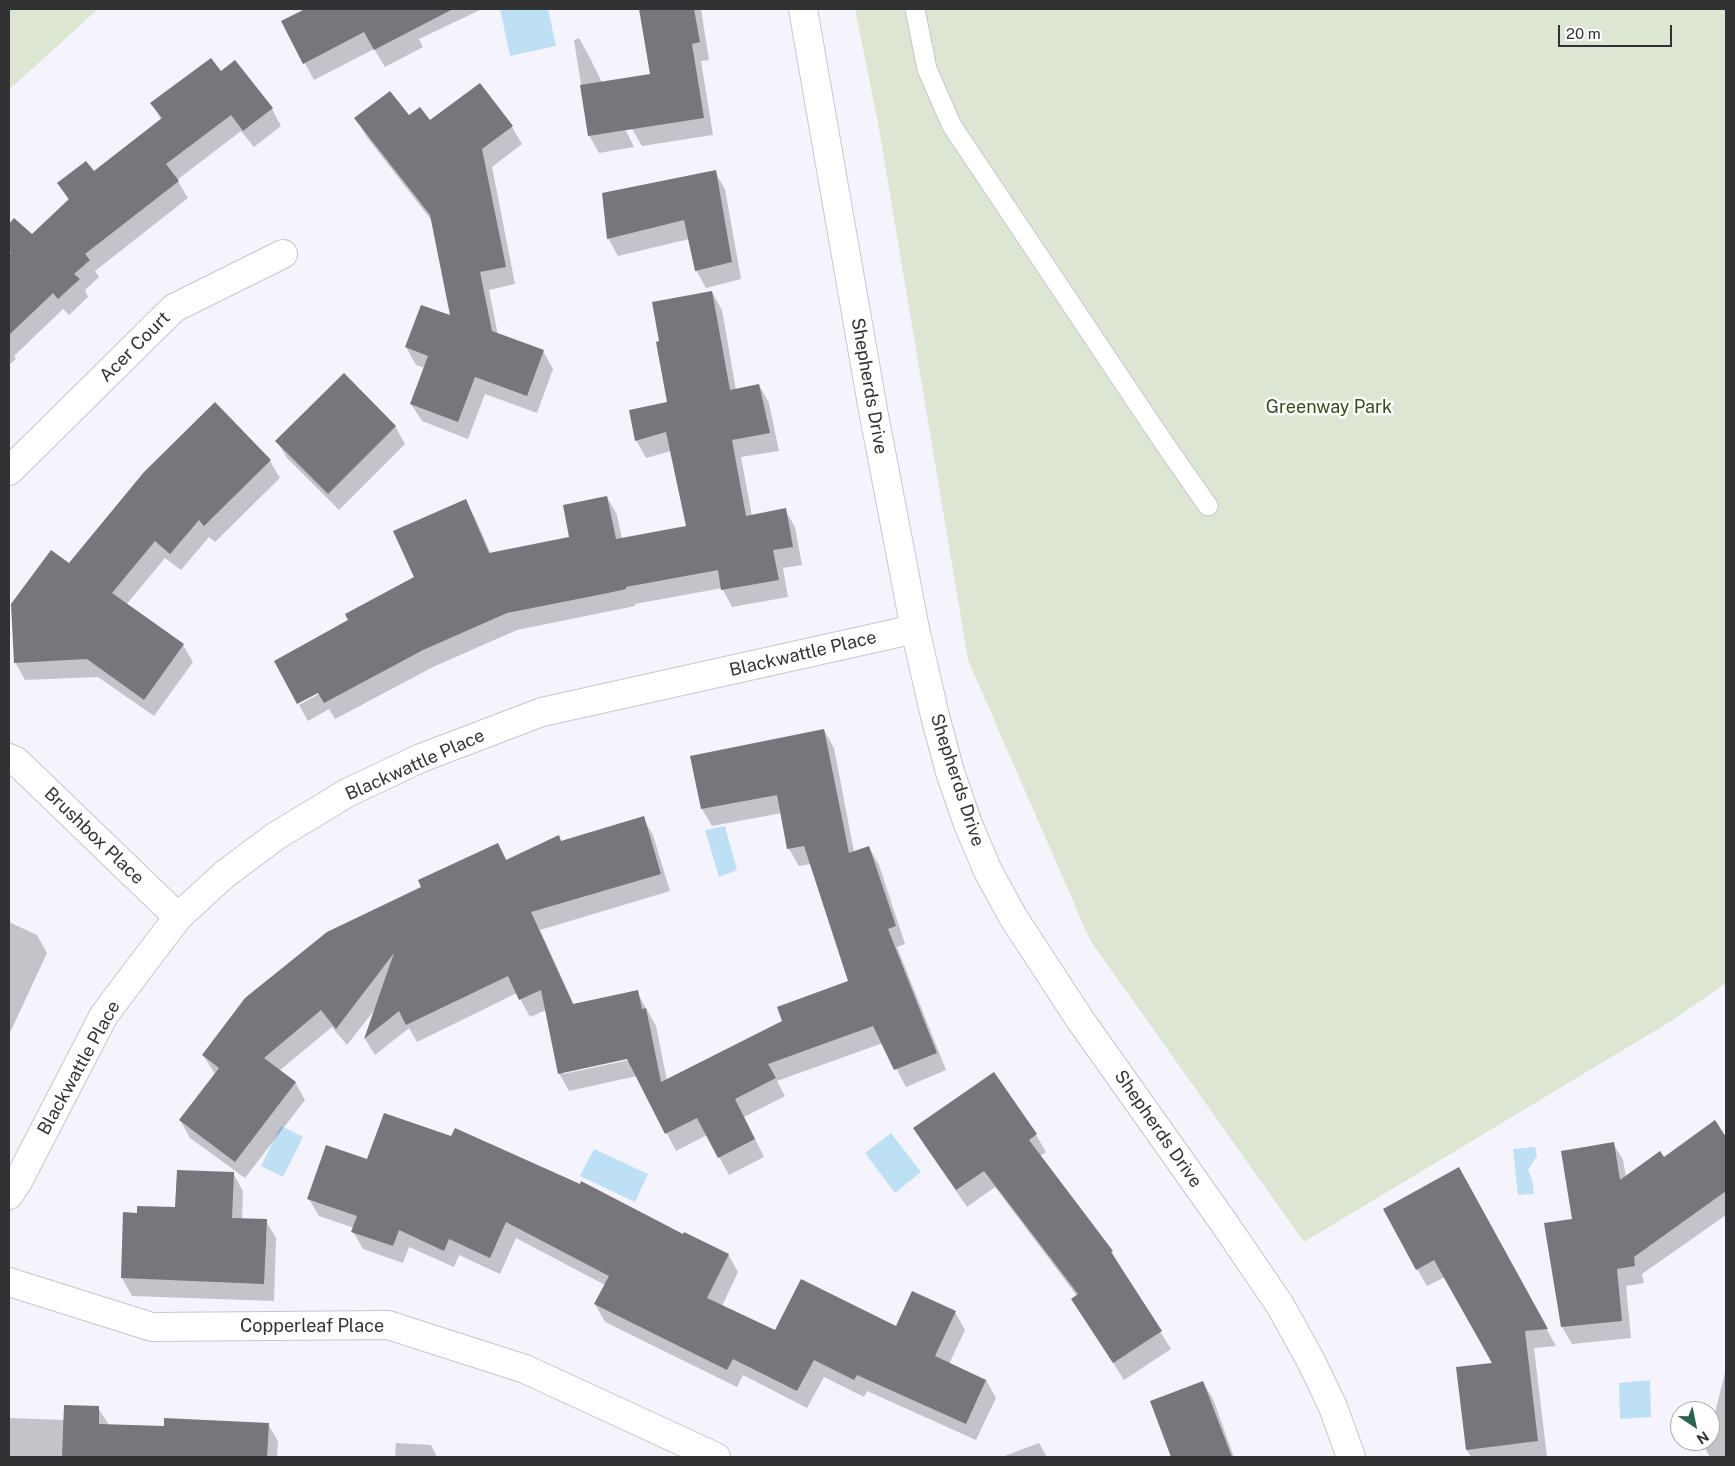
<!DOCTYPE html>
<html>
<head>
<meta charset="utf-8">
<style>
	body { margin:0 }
	#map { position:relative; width:1735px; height:1466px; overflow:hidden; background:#f5f4fc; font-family:"Public Sans",sans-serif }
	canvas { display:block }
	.frame { position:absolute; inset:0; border:10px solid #323235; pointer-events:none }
	.north { position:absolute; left:1670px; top:1401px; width:50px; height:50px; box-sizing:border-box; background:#fff; border:1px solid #adadae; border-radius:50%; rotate:146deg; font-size:14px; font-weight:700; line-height:20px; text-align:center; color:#323235 }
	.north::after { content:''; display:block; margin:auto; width:18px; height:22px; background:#28644f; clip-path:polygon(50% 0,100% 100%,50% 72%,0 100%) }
	.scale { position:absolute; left:1558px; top:25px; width:114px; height:22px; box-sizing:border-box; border:2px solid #323235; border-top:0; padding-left:6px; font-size:15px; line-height:18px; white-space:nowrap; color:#323235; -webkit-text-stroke:4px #fff; paint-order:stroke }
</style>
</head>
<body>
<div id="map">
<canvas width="1735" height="1466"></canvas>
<div class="frame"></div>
<div class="north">N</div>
<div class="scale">20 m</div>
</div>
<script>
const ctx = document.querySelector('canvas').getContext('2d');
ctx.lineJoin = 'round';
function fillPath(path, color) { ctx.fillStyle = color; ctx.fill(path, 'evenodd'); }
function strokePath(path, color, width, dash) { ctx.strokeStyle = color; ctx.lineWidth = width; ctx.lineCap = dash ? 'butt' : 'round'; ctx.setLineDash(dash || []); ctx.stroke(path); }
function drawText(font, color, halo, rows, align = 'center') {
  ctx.font = font + ' "Public Sans",sans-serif'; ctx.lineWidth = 5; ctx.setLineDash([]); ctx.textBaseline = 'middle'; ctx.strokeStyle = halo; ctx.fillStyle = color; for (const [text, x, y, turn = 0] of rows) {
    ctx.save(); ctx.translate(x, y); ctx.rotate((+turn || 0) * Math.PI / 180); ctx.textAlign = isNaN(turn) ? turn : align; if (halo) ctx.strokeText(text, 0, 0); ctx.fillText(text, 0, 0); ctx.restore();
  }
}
const green = new Path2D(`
	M 9,9 L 98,9 L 9,90 Z
	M 855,9 L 1726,9 L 1726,983 L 1673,1020 L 1304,1242 L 1090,940 L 968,660 L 878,123 Z`);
const water = new Path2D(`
	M 500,9 L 548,9 L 556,46 L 510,56 Z
	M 725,826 L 737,870 L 719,877 L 705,830 Z
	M 281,1126 L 303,1137 L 283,1177 L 261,1166 Z
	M 891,1133 L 921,1172 L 895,1193 L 865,1153 Z
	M 1535,1147 L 1537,1156 L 1528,1170 L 1532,1179 L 1534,1194 L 1518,1195 L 1513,1149 Z
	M 594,1149 L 648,1174 L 635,1202 L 580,1176 Z
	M 1650,1380 L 1651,1417 L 1620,1419 L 1619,1383 Z`);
const shadow = new Path2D(`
	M 307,9 L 482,9 L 419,39 L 423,47 L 385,67 L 374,49 L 314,80 L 283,22 Z
	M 640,9 L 701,9 L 709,60 L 701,61 L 713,135 L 642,146 L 632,129 L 651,75 Z
	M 579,38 L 589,56 L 634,147 L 599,153 L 589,135 L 574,40 Z
	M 235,61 L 272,109 L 281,126 L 254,147 L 241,131 L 177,180 L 188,198 L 95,271 L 99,277 L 85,290 L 88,297 L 69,315 L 63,309 L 14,356 L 16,359 L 9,365 L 9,225 L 14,219 L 32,236 L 69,201 L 59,184 L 93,173 L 161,120 L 152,103 L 221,73 Z
	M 409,117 L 430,122 L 512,127 L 522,144 L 492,167 L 515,284 L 489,290 L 498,335 L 543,351 L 553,369 L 537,413 L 485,394 L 468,439 L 422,421 L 411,404 L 425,368 L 416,365 L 406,347 L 452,317 L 432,221 L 366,136 L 356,118 Z
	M 715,172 L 725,189 L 741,279 L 706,288 L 696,270 L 689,239 L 618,256 L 608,238 Z
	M 712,292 L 722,310 L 736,390 L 759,385 L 769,403 L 779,451 L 741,457 L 752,516 L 785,510 L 795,527 L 802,565 L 783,568 L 788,597 L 732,607 L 722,588 L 635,604 L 635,606 L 517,630 L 433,667 L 335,719 L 329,709 L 308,721 L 299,705 L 324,691 L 350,621 L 415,578 L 465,501 L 475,518 L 491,554 L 571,538 L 607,497 L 617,515 L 622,539 L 688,527 L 671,451 L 646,458 L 636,440 L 668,403 Z
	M 215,404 L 270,461 L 280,478 L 215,542 L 209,537 L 181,570 L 165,558 L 126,605 L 183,645 L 193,662 L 154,716 L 98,677 L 25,680 L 15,662 L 70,565 Z
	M 395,426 L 405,444 L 339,510 L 287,458 L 277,441 Z
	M 824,730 L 834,748 L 854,852 L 869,847 L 879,865 L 905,944 L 897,947 L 946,1070 L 906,1087 L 883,1043 L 777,1081 L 785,1096 L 744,1117 L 764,1157 L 729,1175 L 707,1135 L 676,1151 L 637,1076 L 569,1091 L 559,1073 L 546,1010 L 530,1017 L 517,993 L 417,1042 L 409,1028 L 375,1055 L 365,1039 L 376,1008 L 347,1045 L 332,1027 L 279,1071 L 295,1082 L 305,1100 L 245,1178 L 190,1138 L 180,1120 L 215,1074 L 203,1055 L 423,888 L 498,844 L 507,861 L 643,818 L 653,835 L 670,891 L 540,930 L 574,1005 L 637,992 L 656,1026 L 667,1081 L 783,1022 L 849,982 L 811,864 L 799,866 L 789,849 L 782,813 L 712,826 L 702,809 L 692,757 ZM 633,1057 L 634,1059 L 563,1074 L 563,1071 Z
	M 9,922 L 37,935 L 47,953 L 9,1035 Z
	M 915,1129 L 1036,1135 L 1046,1152 L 1040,1156 L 1112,1252 L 1121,1269 L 1171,1349 L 1124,1380 L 1083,1316 L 1077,1296 L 995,1187 L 967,1207 L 925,1146 Z
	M 1726,1138 L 1726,1215 L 1642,1274 L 1644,1283 L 1626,1286 L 1631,1338 L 1572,1344 L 1562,1327 L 1574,1220 L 1613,1143 L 1623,1160 L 1626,1177 L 1664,1158 Z
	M 368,1161 L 683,1236 L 728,1254 L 738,1272 L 722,1306 L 775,1332 L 896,1328 L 955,1312 L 965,1330 L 949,1364 L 986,1380 L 996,1398 L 976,1440 L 867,1391 L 864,1397 L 824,1377 L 807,1408 L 743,1375 L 737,1387 L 605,1322 L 595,1304 L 605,1285 L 516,1238 L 500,1274 L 459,1255 L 454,1267 L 409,1247 L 403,1263 L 363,1249 L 353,1232 L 354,1228 L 319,1216 L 309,1199 Z
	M 233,1173 L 243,1191 L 242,1220 L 266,1221 L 276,1238 L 274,1301 L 132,1296 L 122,1278 L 124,1213 L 138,1214 L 176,1208 Z
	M 1468,1186 L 1556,1346 L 1534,1348 L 1547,1457 L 1471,1457 L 1467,1450 L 1494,1364 L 1445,1277 L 1427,1286 L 1417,1269 Z
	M 1726,1369 L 1726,1457 L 1710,1457 L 1706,1450 L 1708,1441 L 1710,1441 L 1710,1432 Z
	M 1203,1382 L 1213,1399 L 1234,1457 L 1173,1457 L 1151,1401 Z
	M 98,1408 L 109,1425 L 165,1427 L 268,1424 L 278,1441 L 277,1457 L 9,1457 L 9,1418 L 65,1420 Z
	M 396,1443 L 431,1445 L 437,1457 L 395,1457 Z
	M 1039,1443 L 1047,1457 L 1002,1457 Z`);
const building = new Path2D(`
	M 305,9 L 453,9 L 374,50 L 364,32 L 303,64 L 281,21 Z
	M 639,9 L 694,9 L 700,42 L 692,44 L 704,118 L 588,136 L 580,85 L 650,74 Z
	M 211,58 L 221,71 L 235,60 L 273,108 L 243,131 L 231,115 L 166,164 L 179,181 L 85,254 L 90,260 L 74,274 L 80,279 L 58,299 L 53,293 L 9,335 L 9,255 L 11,253 L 9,250 L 9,224 L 14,218 L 32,234 L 69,199 L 57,183 L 86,161 L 94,171 L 162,118 L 150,103 Z
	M 480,83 L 513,126 L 482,149 L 506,267 L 480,272 L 492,331 L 544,350 L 527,396 L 475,377 L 458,422 L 410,404 L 428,356 L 405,347 L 421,305 L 450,315 L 430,215 L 354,118 L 390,91 L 409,115 L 420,107 L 430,120 Z
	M 716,170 L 732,262 L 695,271 L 684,220 L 607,239 L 602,193 Z
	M 712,291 L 730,390 L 759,384 L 770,433 L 732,440 L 746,516 L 786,508 L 793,547 L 773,550 L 779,580 L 721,590 L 718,570 L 626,587 L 626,589 L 608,593 L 507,613 L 423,650 L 324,703 L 318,693 L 297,704 L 274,661 L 348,620 L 345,614 L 414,577 L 393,531 L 466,499 L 489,553 L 569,537 L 563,505 L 607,496 L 616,539 L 686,526 L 666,432 L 635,441 L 629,410 L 667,402 L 656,342 L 659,341 L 652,302 Z
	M 344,373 L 396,426 L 328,494 L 275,441 Z
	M 215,402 L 271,460 L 204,526 L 199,520 L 170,554 L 155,541 L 112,593 L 184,644 L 144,700 L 87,659 L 14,663 L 11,604 L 51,550 L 69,563 L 144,472 Z
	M 824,729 L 849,853 L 869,846 L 896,926 L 888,929 L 937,1053 L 894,1070 L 873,1026 L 768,1064 L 776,1078 L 735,1099 L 755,1139 L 718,1158 L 697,1118 L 665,1134 L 627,1059 L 558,1074 L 541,990 L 519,1000 L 508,976 L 406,1025 L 399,1011 L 364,1039 L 394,953 L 336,1029 L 321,1010 L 264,1058 L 296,1082 L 235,1162 L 179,1120 L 219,1068 L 202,1055 L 245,998 L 327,932 L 421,887 L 418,880 L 498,843 L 506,860 L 559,835 L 561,841 L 644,816 L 661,874 L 531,912 L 573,1004 L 638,990 L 642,1009 L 646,1008 L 661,1082 L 782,1021 L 777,1007 L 848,981 L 804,846 L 787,849 L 777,795 L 701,809 L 690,756 Z
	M 994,1072 L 1037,1134 L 1029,1140 L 1113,1251 L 1111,1252 L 1162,1331 L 1113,1363 L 1071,1299 L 1078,1294 L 984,1171 L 956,1190 L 913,1128 Z
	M 384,1113 L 451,1136 L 455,1128 L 580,1184 L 581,1181 L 683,1234 L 684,1232 L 729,1254 L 707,1298 L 775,1330 L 801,1279 L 896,1326 L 912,1291 L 956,1311 L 935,1356 L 986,1380 L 966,1424 L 857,1375 L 854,1380 L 814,1360 L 797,1391 L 733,1359 L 727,1370 L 594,1304 L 609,1276 L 506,1222 L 490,1258 L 449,1239 L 444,1251 L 399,1230 L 393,1246 L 351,1232 L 357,1216 L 307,1199 L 326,1145 L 367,1159 Z
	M 1715,1120 L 1726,1137 L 1726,1191 L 1634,1257 L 1635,1266 L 1617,1269 L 1622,1321 L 1561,1327 L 1544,1223 L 1572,1219 L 1561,1151 L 1614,1142 L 1620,1180 L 1660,1151 L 1664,1157 Z
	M 1459,1167 L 1548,1329 L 1525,1331 L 1538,1441 L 1466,1450 L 1456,1367 L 1492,1363 L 1434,1260 L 1416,1270 L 1383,1209 Z
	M 177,1170 L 234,1172 L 232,1218 L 267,1219 L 264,1284 L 121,1278 L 123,1212 L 137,1213 L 137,1206 L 175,1207 Z
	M 1203,1381 L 1232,1457 L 1171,1457 L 1150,1401 Z
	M 64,1405 L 99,1406 L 99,1424 L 164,1426 L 164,1418 L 269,1423 L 267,1457 L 62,1457 Z`);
const service = new Path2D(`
	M 915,9 L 927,69 L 952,126 L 1164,443 L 1208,506`);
const minor = new Path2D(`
	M 9,471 L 174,308 L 283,254
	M 9,758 L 16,761 L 178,917
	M 9,1195 L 17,1183 L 104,1015 L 178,917 L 225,874 L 276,836 L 347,793 L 421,758 L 542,712 L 915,629
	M 9,1282 L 152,1327 L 388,1325 L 525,1369 L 716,1457`);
const secondary = new Path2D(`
	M 803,9 L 873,410 L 915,629 L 935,716 L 950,772 L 968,824 L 988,871 L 1013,917 L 1081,1021 L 1222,1220 L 1280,1305 L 1311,1361 L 1333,1407 L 1351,1457`);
const streetNames = [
	["Acer Court",135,347,-45],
	["Shepherds Drive",869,386,80],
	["Blackwattle Place",803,654,-13],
	["Blackwattle Place",415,765,-24],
	["Shepherds Drive",957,780,72],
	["Brushbox Place",94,836,44],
	["Blackwattle Place",79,1068,-61],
	["Shepherds Drive",1158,1129,55],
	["Copperleaf Place",312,1326]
];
const parkNames = [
	["Greenway Park",1329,407]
];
fillPath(green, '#dde6d3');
fillPath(water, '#bde0f4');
fillPath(shadow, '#0003');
fillPath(building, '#78757b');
strokePath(service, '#c7c6cd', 21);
strokePath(minor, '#c7c6cd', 30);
strokePath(secondary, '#c7c6cd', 30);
strokePath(service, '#fff', 19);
strokePath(minor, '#fff', 28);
strokePath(secondary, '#fff', 28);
drawText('18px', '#323235', '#fff', streetNames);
drawText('18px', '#374b1b', '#fff', parkNames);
</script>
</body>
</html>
